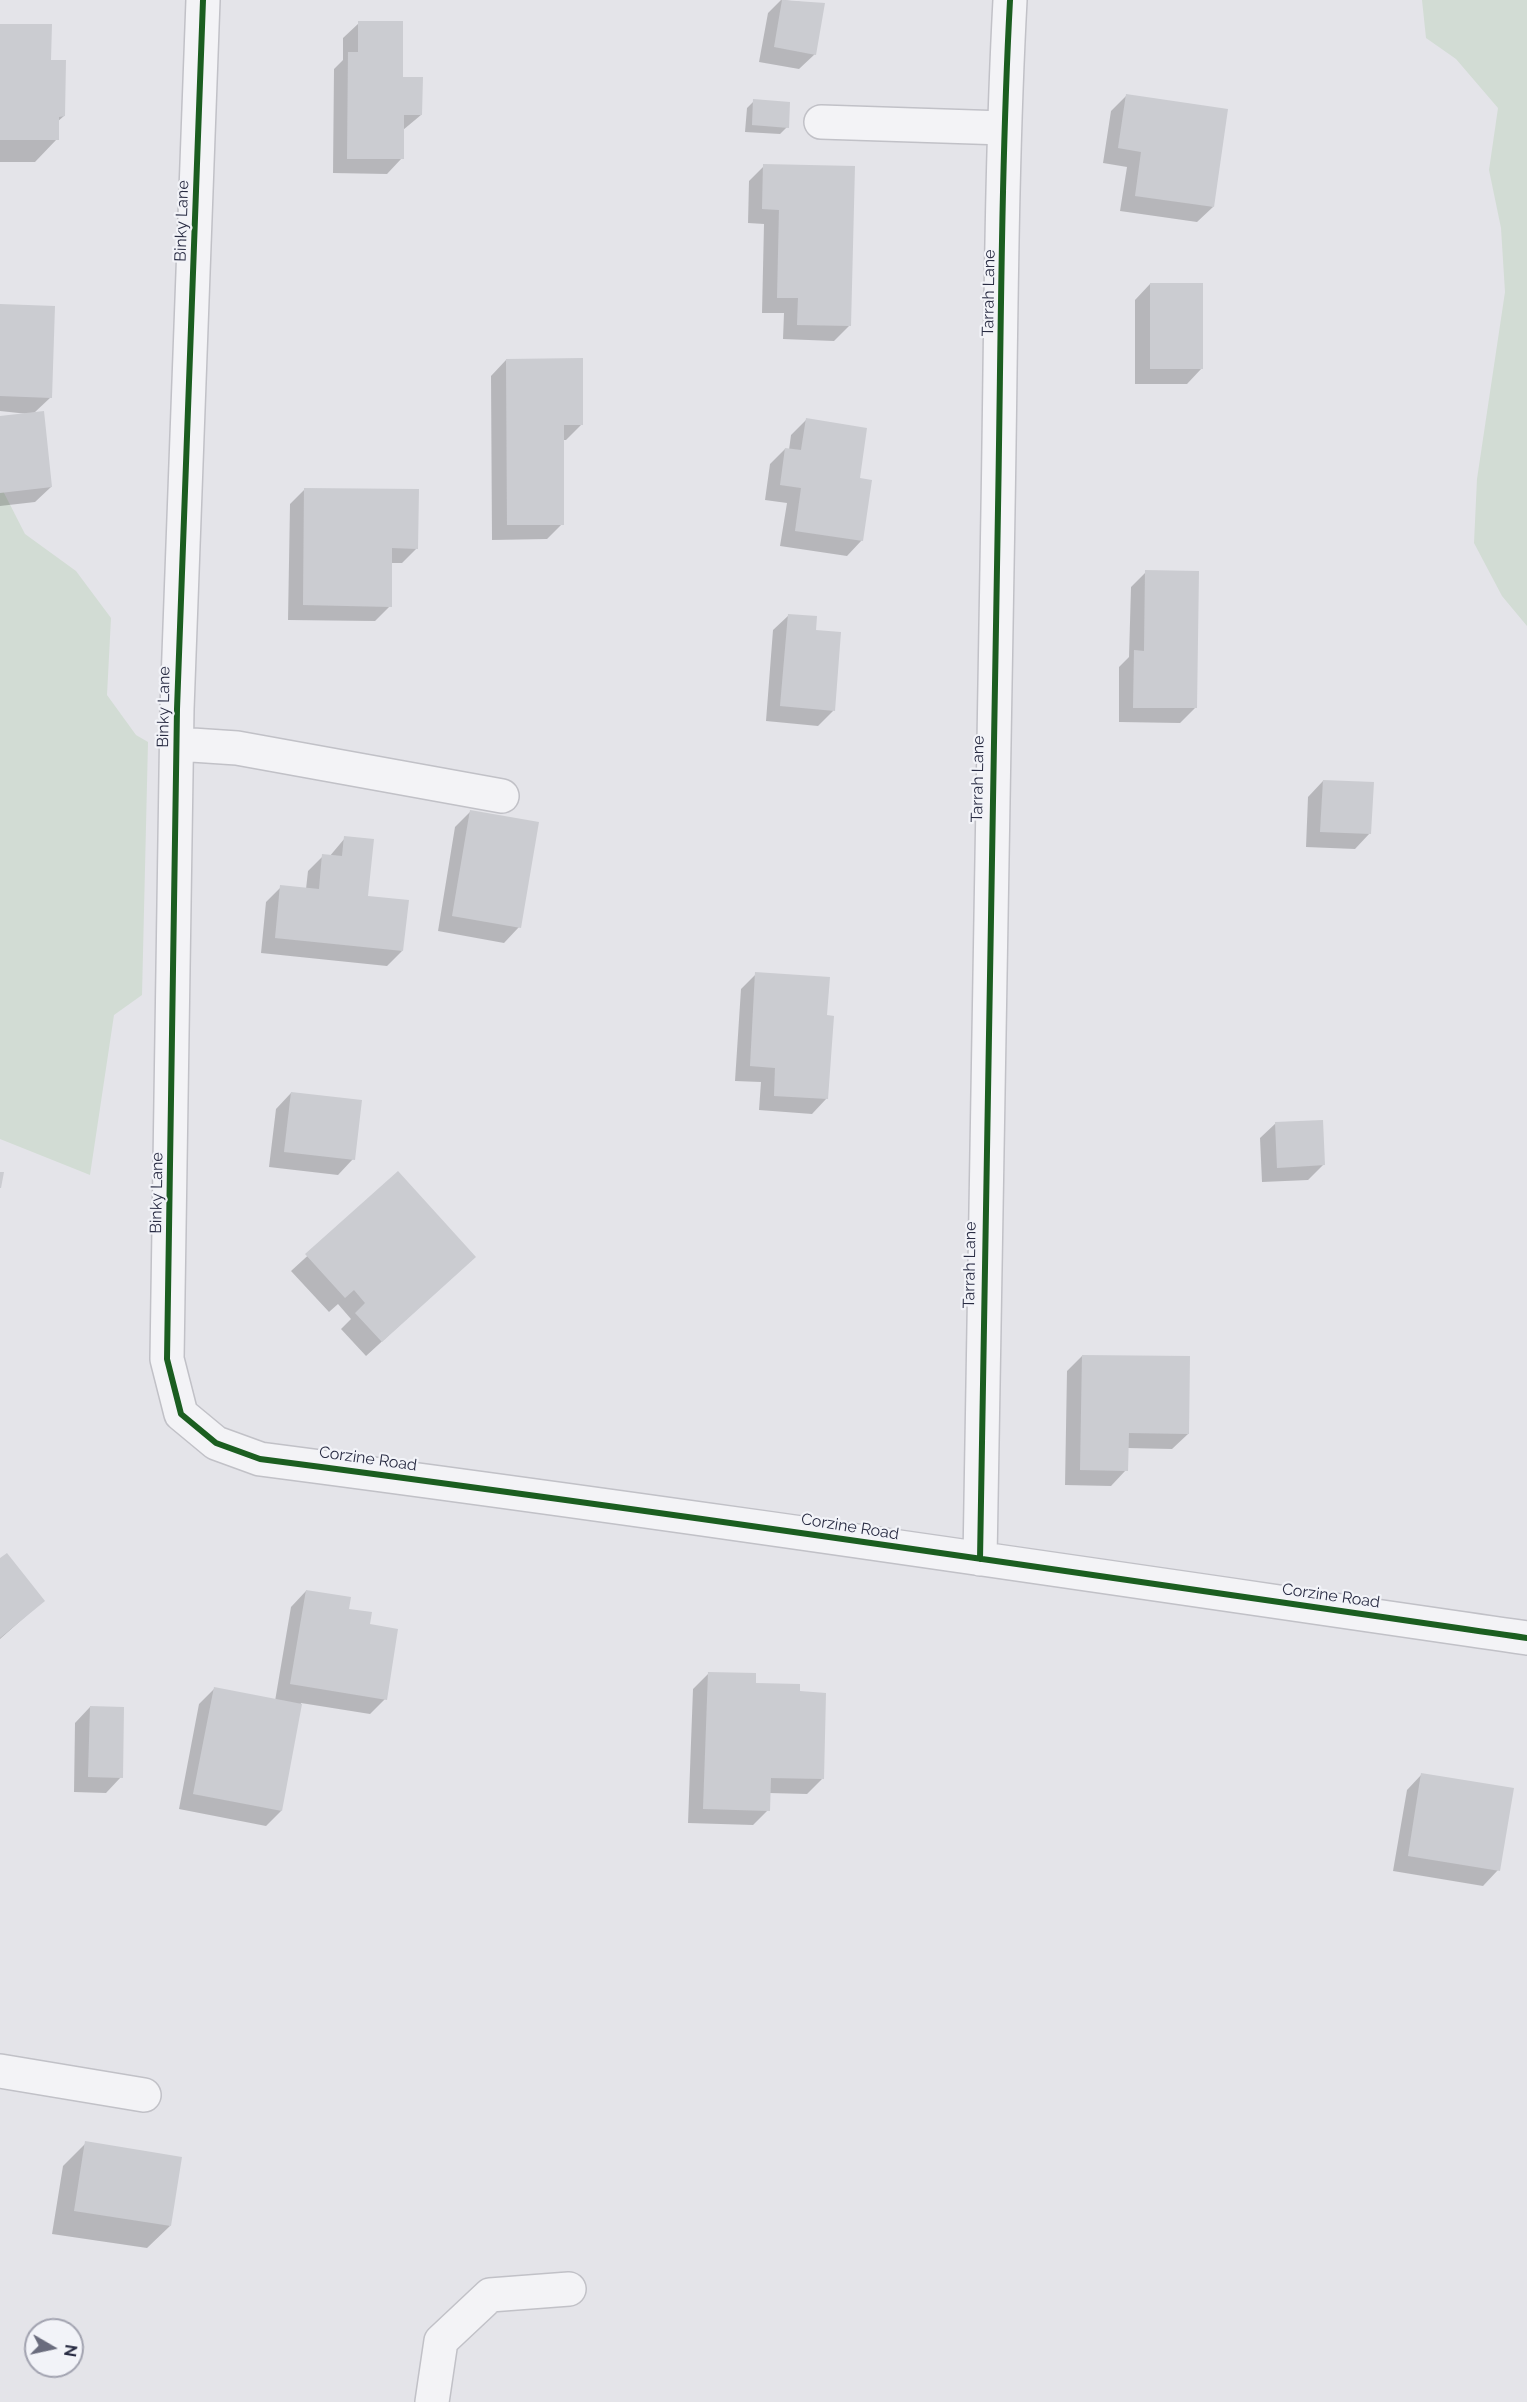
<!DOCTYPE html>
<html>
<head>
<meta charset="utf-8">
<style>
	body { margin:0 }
	#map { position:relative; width:1527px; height:2402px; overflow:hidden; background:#e4e4e9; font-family:Raleway,sans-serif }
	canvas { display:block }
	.north { position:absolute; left:24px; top:2318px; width:60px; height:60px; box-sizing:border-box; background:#f2f3f8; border:2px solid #a2a3b0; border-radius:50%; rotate:99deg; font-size:16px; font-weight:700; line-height:24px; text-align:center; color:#292c43 }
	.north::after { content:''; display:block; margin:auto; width:21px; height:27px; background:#6a6c7d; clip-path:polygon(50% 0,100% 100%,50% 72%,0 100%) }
</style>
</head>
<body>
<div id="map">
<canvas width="1527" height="2402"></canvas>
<div class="north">N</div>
</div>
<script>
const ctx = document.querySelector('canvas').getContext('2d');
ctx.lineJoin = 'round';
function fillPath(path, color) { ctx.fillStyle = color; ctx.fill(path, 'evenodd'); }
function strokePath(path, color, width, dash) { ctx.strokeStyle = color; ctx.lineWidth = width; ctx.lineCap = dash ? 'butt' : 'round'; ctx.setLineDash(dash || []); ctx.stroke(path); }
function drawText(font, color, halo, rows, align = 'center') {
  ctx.font = font + ' Raleway,sans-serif'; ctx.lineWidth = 4.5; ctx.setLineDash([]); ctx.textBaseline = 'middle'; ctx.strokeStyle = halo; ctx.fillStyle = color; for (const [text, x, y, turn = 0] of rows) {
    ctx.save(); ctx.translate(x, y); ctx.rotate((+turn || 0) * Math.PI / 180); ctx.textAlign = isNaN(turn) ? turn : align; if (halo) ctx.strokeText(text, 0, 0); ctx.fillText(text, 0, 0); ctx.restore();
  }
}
const green = new Path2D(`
	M 1422,0 L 1527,0 L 1527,626 L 1502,596 L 1474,543 L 1477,479 L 1505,292 L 1501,228 L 1489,170 L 1498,108 L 1456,59 L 1426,38 Z
	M 0,485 L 25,534 L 76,571 L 111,618 L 107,695 L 136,735 L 148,742 L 142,995 L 114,1015 L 90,1175 L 0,1139 Z`);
const shadow = new Path2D(`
	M 781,0 L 823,4 L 815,54 L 799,69 L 759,62 L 768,13 Z
	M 359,23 L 401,79 L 421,115 L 403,130 L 402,158 L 387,174 L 333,173 L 334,69 L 343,60 L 343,38 Z
	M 0,25 L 50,61 L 64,116 L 57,122 L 57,139 L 35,162 L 0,162 Z
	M 1126,96 L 1213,207 L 1197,222 L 1120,211 L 1127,167 L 1103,163 L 1111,111 Z
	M 754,101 L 787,127 L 780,134 L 745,132 L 747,108 Z
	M 764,166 L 850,325 L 834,341 L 783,339 L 784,313 L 762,313 L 764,224 L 748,223 L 749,181 Z
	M 1150,284 L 1202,368 L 1187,384 L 1135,384 L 1135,300 Z
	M 0,306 L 51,397 L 34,413 L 51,487 L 35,502 L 0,506 L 0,417 L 28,414 L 0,411 Z
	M 506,360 L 582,424 L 566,440 L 562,440 L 562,524 L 547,539 L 492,540 L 491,376 Z
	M 806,420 L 858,479 L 862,540 L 847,556 L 780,546 L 787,503 L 765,500 L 770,464 L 785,449 L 789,450 L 791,435 Z
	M 305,489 L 417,548 L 402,563 L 391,563 L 390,606 L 375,621 L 288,620 L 290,504 Z
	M 1146,572 L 1195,708 L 1180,723 L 1119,722 L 1119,667 L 1129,657 L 1131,587 Z
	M 789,615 L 834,710 L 818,726 L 766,721 L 773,630 Z
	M 1323,781 L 1370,833 L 1355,849 L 1306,847 L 1308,797 Z
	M 471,811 L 519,927 L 504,943 L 438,931 L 455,827 Z
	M 345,838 L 366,898 L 402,951 L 387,966 L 261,953 L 266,902 L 281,887 L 306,889 L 308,871 L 323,856 L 329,857 Z
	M 756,974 L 827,1098 L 812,1114 L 759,1110 L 761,1082 L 735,1081 L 741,989 Z
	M 291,1093 L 353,1159 L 338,1175 L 269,1167 L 276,1109 Z
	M 1276,1123 L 1323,1165 L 1308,1180 L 1262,1182 L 1260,1138 Z
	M 398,1173 L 458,1272 L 366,1356 L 341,1329 L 351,1319 L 338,1304 L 329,1312 L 291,1271 Z
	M 1082,1356 L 1188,1434 L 1172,1449 L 1127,1448 L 1126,1470 L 1111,1486 L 1065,1485 L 1067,1371 Z
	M 0,1560 L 43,1601 L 0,1639 Z
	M 306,1591 L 348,1610 L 368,1625 L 385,1699 L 370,1714 L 301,1703 L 281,1811 L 266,1826 L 179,1809 L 199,1704 L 214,1689 L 275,1701 L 291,1607 Z
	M 708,1674 L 755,1684 L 822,1779 L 807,1794 L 769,1793 L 768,1810 L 753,1825 L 688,1823 L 693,1689 Z
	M 90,1707 L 121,1777 L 106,1793 L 74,1792 L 75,1723 Z
	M 1422,1774 L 1498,1870 L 1483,1886 L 1393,1871 L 1407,1790 Z
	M 86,2143 L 170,2226 L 147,2248 L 52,2234 L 63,2166 Z`);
const building = new Path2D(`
	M 782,0 L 825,3 L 816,55 L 774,47 Z
	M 358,21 L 403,21 L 403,77 L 423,77 L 422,115 L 404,115 L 404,159 L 347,159 L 348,52 L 358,52 Z
	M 0,24 L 52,24 L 51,60 L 66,60 L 65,116 L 59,117 L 59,140 L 0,140 Z
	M 1126,94 L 1228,109 L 1214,207 L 1135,196 L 1141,152 L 1118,148 Z
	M 753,99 L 790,102 L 789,128 L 752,125 Z
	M 763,164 L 855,166 L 851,326 L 797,325 L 798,298 L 777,298 L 779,210 L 762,209 Z
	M 1150,283 L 1203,283 L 1203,369 L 1150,369 Z
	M 0,304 L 55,306 L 52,398 L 0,396 Z
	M 583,358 L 583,425 L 564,425 L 564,525 L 507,525 L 506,359 Z
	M 44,411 L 52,487 L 0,493 L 0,416 Z
	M 806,418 L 867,428 L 860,478 L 872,480 L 863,541 L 795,531 L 801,488 L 780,485 L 785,448 L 801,450 Z
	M 304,488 L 419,489 L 418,549 L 392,548 L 392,607 L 303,605 Z
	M 1145,570 L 1199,571 L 1197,708 L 1133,708 L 1134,650 L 1144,651 Z
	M 788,614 L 817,616 L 816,630 L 841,632 L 835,711 L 780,706 Z
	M 1323,780 L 1374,782 L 1371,834 L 1320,832 Z
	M 470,810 L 539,822 L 521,928 L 452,916 Z
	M 344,836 L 374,839 L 368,896 L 409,900 L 403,951 L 275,938 L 280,885 L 319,889 L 322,854 L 342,856 Z
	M 755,972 L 830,977 L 827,1015 L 834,1016 L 828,1099 L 774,1096 L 775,1068 L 750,1066 Z
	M 291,1092 L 362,1100 L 355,1160 L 284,1152 Z
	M 1323,1120 L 1325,1165 L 1277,1168 L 1275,1122 Z
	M 398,1171 L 476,1257 L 382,1342 L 355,1313 L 365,1303 L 354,1290 L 345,1298 L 305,1254 Z
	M 0,1172 L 4,1172 L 1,1188 L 0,1188 Z
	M 1082,1355 L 1190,1356 L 1189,1434 L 1129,1433 L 1128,1471 L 1080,1470 Z
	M 7,1553 L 45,1601 L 0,1638 L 0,1558 Z
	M 306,1590 L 351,1597 L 349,1609 L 372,1612 L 370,1624 L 398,1629 L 387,1700 L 290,1684 Z
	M 708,1672 L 756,1673 L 756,1683 L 800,1684 L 800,1691 L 826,1693 L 824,1779 L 771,1778 L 770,1811 L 703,1809 Z
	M 214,1687 L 302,1704 L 282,1811 L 193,1794 Z
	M 90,1706 L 124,1707 L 123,1778 L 88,1777 Z
	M 1421,1773 L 1514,1788 L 1500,1871 L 1408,1856 Z
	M 85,2141 L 182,2157 L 171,2226 L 74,2211 Z`);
const minor = new Path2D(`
	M 203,0 L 177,709 L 167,1359 L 181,1414 L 216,1443 L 260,1459 C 683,1514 1105,1577 1527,1638
	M 821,122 L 1004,128
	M 177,744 L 237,748 L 502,796
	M 980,1559 C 984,1209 990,859 998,509 C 1001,339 1001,169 1010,0
	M 0,2071 L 144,2095
	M 432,2402 L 441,2341 L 490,2295 L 569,2289`);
const cycleway = new Path2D(`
	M 203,0 L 177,709 L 167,1359 L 181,1414 L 216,1443 L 260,1459 C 683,1514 1105,1577 1527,1638
	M 980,1559 C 984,1209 990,859 998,509 C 1001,339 1001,169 1010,0`);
const streetNames = [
	["Binky Lane",182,221,-88],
	["Tarrah Lane",989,293,-89],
	["Binky Lane",164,707,-89],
	["Tarrah Lane",978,779,-89],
	["Binky Lane",157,1193,-89],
	["Tarrah Lane",970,1265,-89],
	["Corzine Road",368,1459,8],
	["Corzine Road",850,1527,9],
	["Corzine Road",1331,1596,8]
];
fillPath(green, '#d2dcd4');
fillPath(shadow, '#0003');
fillPath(building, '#cbccd1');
strokePath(minor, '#c1c1c7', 36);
strokePath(minor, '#f3f3f6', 33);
strokePath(cycleway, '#1b5e20', 6);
drawText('16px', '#292c43', '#f2f3f8', streetNames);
</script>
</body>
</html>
